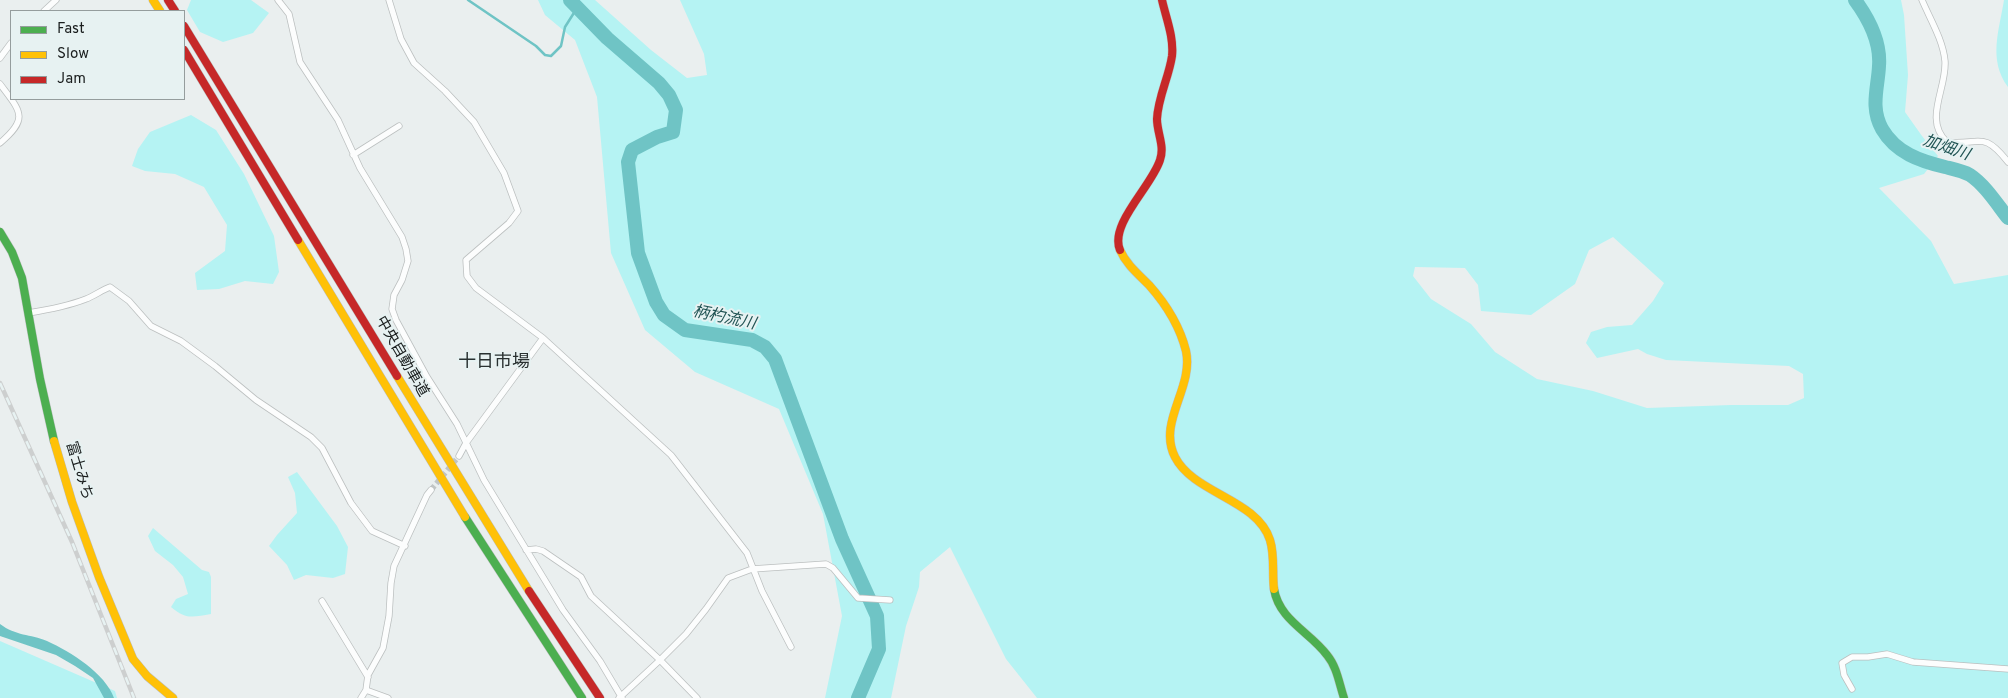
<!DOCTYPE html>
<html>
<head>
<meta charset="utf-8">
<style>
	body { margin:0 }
	#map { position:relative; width:2008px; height:698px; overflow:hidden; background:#eaefef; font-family:Overpass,sans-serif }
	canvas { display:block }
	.legend { position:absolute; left:10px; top:10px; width:175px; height:90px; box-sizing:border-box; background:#e7f2f2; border:1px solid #959d9d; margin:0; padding:6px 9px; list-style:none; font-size:15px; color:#1a1e1e }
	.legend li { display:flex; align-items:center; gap:10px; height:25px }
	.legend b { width:25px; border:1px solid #959d9d }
</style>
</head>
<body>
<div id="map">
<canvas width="2008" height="698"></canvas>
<ul class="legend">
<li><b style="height:6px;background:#4caf50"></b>Fast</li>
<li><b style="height:6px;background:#ffc107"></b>Slow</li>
<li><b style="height:6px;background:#c62828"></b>Jam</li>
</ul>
</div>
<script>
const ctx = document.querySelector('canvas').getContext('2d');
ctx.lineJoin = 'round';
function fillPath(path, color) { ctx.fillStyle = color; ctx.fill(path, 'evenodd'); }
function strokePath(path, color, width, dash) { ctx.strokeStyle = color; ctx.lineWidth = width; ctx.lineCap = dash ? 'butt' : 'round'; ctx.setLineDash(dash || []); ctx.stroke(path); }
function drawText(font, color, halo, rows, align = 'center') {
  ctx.font = font + ' Overpass,"Noto Sans JP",sans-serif'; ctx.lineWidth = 4; ctx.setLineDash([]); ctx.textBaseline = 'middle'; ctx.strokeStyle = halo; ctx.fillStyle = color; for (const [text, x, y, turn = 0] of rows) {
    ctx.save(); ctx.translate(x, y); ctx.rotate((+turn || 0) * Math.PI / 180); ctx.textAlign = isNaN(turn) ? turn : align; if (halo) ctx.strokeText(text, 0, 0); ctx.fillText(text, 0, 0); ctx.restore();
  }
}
const green = new Path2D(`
	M 191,0 L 251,0 L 269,13 L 253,33 L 223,42 L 200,32 L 187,10 Z
	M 538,0 L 595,0 L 651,50 L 687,78 L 707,75 L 704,54 L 680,0 L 1901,0 L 1904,15 L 1908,75 L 1905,112 L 1922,136 L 1938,156 L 1924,174 L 1879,188 L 1931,241 L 1954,284 L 2008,275 L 2008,698 L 1037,698 L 1006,659 L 950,547 L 920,572 L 919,587 L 906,626 L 891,698 L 825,698 L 842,616 L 823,514 L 779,409 L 695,372 L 645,330 L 611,253 L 597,97 L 575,40 L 545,15 ZM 1613,237 L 1664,283 L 1653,301 L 1632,325 L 1607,327 L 1591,332 L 1586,343 L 1597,358 L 1638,349 L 1647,354 L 1666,360 L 1789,366 L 1803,374 L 1804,398 L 1788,405 L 1731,405 L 1647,408 L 1593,391 L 1537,379 L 1495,352 L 1471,324 L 1431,299 L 1413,276 L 1415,267 L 1465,268 L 1478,285 L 1481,311 L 1531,315 L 1575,284 L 1589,250 Z
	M 2004,0 L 2008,0 L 2008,87 C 1988,60 1999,31 2004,0 Z
	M 191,115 L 216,130 L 244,174 L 274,236 L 279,272 L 273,284 L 245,281 L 219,289 L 197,290 L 195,273 L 225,251 L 227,225 L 204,187 L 175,174 L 145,171 L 132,166 L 138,149 L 150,132 Z
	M 297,472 L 337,526 L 348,547 L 345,574 L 333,578 L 306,575 L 294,580 L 287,565 L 269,546 L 277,535 L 297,513 L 295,493 L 288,477 Z
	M 153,528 L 202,570 L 209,572 L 211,577 L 211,614 C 193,617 186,620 171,607 L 176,599 L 188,594 L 183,577 L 173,565 L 155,551 L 148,536 Z
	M 0,641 L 115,691 L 117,698 L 0,698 Z`);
const water = new Path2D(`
	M 0,624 C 16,636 30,634 47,641 C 71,652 105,673 114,698 L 104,698 L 93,678 L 75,666 L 56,655 L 0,636 Z`);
const stream = new Path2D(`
	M 468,0 L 536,46 L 545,55 L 551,56 L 561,46 L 565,27 L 577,8`);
const river = new Path2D(`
	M 570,0 L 607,38 L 659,83 L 669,95 L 676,110 L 673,132 L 657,137 L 632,150 L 628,162 L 638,253 L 656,302 L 664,315 L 685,330 L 752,340 L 765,347 L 775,359 L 842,539 L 877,616 L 879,649 L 858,698
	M 1855,0 C 1869,19 1881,41 1879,66 C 1878,88 1870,107 1882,129 C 1896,153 1920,161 1945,167 C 1953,169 1963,171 1970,175 C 1985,185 1997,204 2008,218`);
const streetTunnel = new Path2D(`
	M 431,490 L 459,456`);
const street = new Path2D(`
	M 278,0 L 289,14 L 300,62 L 338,120 L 360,168 L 402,237 L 406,249 L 408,261 L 402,280 L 394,295 L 392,309 L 396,320 L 427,377 L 457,424 L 484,480 L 563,610 L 600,661 L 622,698
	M 389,0 L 401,39 L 414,63 L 445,91 L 474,122 L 504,173 L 518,211 L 509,223 L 466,260 L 467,276 L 476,288 L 543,338 L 671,455 L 747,553 L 762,591 L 791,647
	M 1922,0 C 1930,19 1943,40 1945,61 C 1947,88 1923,120 1947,142 C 1980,146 1982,129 2008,162
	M 44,11 L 56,0
	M 0,58 L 11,43
	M 0,84 C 20,111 30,118 0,143
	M 353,155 L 399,126
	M 28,313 C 47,310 68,306 86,299 C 94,296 102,290 110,287 L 129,301 L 151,326 L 181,341 L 215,366 L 256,400 L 311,437 L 322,448 L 351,503 L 372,531 L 405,546
	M 459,456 L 466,443 L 543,338
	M 526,550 L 536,549 L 543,551 L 581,577 L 591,596 L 660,660 L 697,698
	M 322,601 L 368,677
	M 1852,689 L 1844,675 L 1842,663 L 1852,657 L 1868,657 L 1887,654 L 1913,662 L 2008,669
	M 366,690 L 388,698
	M 361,698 L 366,690 L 368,675 L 383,648 L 389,616 L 391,583 L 394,566 L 427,495 L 431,490
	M 619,698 L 660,660 L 686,634 L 706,609 L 728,578 L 752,569 L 826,564 L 833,568 L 858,598 L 890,600`);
const fast = new Path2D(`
	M 0,232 L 12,252 L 22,278 L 40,379 L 54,441
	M 465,517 L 582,698
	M 1274,589 C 1279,620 1310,632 1327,655 C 1337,667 1339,683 1344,698`);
const slow = new Path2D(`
	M 153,0 L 160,11
	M 298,240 L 465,517
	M 1120,250 C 1126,264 1138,274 1149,285 C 1165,303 1180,327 1186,351 C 1194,388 1157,422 1175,457 C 1194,494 1257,499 1270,540 C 1275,556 1272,573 1274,589
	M 397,376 L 529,591
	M 54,441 L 72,502 L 99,577 L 133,659 L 147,676 L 173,698`);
const jam = new Path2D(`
	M 168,0 L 175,11
	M 184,26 L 397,376
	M 184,50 L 298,240
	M 1120,250 C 1109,224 1152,186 1160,160 C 1165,146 1157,133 1157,119 C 1158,97 1169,77 1172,56 C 1174,37 1166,18 1162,0
	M 529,591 L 600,698`);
const rail = new Path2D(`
	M 0,383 L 72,542 L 134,698`);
const streetNames = [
	["中央自動車道",401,357,60],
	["富士みち",78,471,73]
];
const waterNames = [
	["加畑川",1946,149,19],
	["柄杓流川",724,319,12]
];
const quarterNames = [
	["十日市場",494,363]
];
fillPath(green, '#b5f3f3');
fillPath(water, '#6fc4c5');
strokePath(stream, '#6fc4c5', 2.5);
strokePath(river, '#6fc4c5', 14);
strokePath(streetTunnel, '#c0c5c5', 5.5, [5.5, 3]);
strokePath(street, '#bbbfbf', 7);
strokePath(fast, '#bbbfbf', 9);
strokePath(slow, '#bbbfbf', 9);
strokePath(jam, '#bbbfbf', 9);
strokePath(street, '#fcfdfd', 5.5);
strokePath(fast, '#4caf50', 8);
strokePath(slow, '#ffc107', 8);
strokePath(jam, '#c62828', 8);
strokePath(rail, '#cdcfcf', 4.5);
strokePath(rail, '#e7f2f2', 2.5, [8]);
drawText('15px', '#1a1e1e', '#e7f2f2', streetNames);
drawText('italic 16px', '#1f5252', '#e7f2f2', waterNames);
drawText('18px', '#293131', '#e7f2f2', quarterNames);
</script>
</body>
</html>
